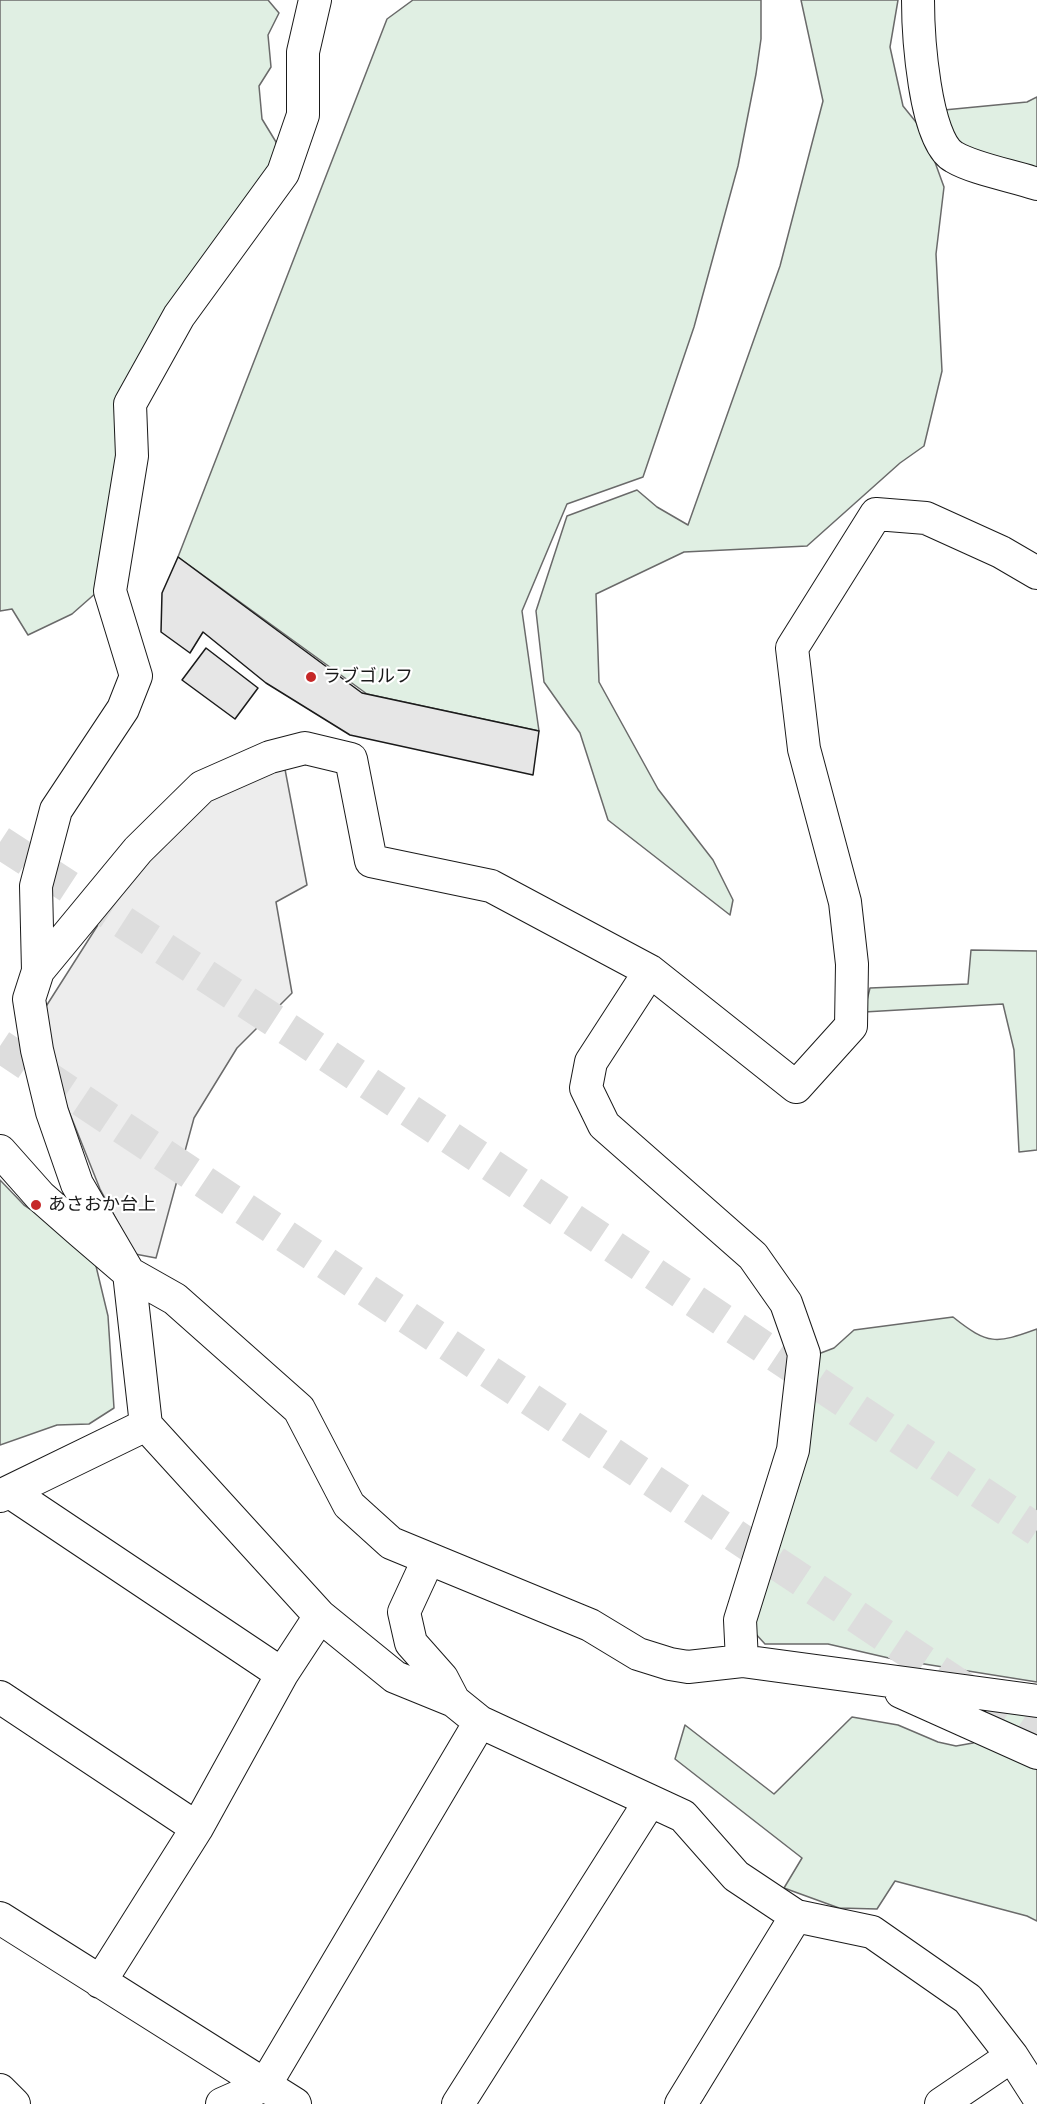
<!DOCTYPE html>
<html>
<head>
<meta charset="utf-8">
<style>
	body { margin:0 }
	canvas { display:block; background:#fff }
</style>
</head>
<body>
<canvas width="1037" height="2104"></canvas>
<script>
const ctx = document.querySelector('canvas').getContext('2d');
ctx.lineJoin = 'round';
function fillPath(path, color) { ctx.fillStyle = color; ctx.fill(path, 'evenodd'); }
function strokePath(path, color, width, dash) { ctx.strokeStyle = color; ctx.lineWidth = width; ctx.lineCap = dash ? 'butt' : 'round'; ctx.setLineDash(dash || []); ctx.stroke(path); }
function drawText(font, color, halo, rows, align = 'center') {
  ctx.font = font + ' "Open Sans","Noto Sans JP",sans-serif'; ctx.lineWidth = 4.5; ctx.setLineDash([]); ctx.textBaseline = 'middle'; ctx.strokeStyle = halo; ctx.fillStyle = color; for (const [text, x, y, turn = 0] of rows) {
    ctx.save(); ctx.translate(x, y); ctx.rotate((+turn || 0) * Math.PI / 180); ctx.textAlign = isNaN(turn) ? turn : align; if (halo) ctx.strokeText(text, 0, 0); ctx.fillText(text, 0, 0); ctx.restore();
  }
}
const green = new Path2D(`
	M 0,0 L 268,0 L 279,13 L 268,35 L 271,67 L 259,86 L 262,119 L 276,142 L 274,168 L 118,457 L 97,592 L 72,614 L 28,635 L 12,609 L 0,611 Z
	M 413,0 L 761,0 L 761,39 L 756,74 L 738,166 L 694,327 L 643,477 L 567,504 L 522,611 L 539,731 L 367,694 L 178,557 L 387,19 Z
	M 801,0 L 898,0 L 890,47 L 903,106 L 924,132 L 944,187 L 936,254 L 942,371 L 924,446 L 900,463 L 807,546 L 684,552 L 596,594 L 599,682 L 658,789 L 713,860 L 733,900 L 730,915 L 608,820 L 580,733 L 544,682 L 536,611 L 567,516 L 637,490 L 657,507 L 688,525 L 780,266 L 823,101 Z
	M 1037,97 L 1037,175 L 952,141 L 944,110 L 1027,102 Z
	M 971,950 L 1037,951 L 1037,1150 L 1019,1152 L 1014,1050 L 1003,1004 L 864,1012 L 870,988 L 968,984 Z
	M 0,1180 L 24,1205 L 62,1230 L 95,1262 L 108,1316 L 114,1408 L 89,1424 L 57,1425 L 0,1445 Z
	M 953,1317 C 988,1345 996,1344 1037,1329 L 1037,1682 L 893,1659 L 828,1644 L 765,1644 L 754,1632 L 753,1611 L 813,1356 L 834,1348 L 854,1330 Z
	M 1013,1706 L 1037,1714 L 1037,1921 L 1027,1916 L 895,1881 L 877,1909 L 839,1908 L 784,1888 L 802,1858 L 675,1759 L 685,1725 L 774,1794 L 852,1717 L 898,1725 L 938,1742 L 956,1746 L 973,1743 Z`);
const parking = new Path2D(`
	M 284,764 L 307,885 L 276,902 L 292,993 L 237,1048 L 194,1118 L 156,1258 L 135,1254 L 100,1189 L 54,1074 L 45,1008 L 124,884 L 206,796 Z`);
const building = new Path2D(`
	M 178,557 L 362,693 L 539,731 L 533,775 L 350,735 L 266,683 L 203,632 L 190,653 L 161,632 L 162,593 Z
	M 206,648 L 258,688 L 235,719 L 182,680 Z`);
const highwayTunnel = new Path2D(`
	M 0,842 L 292,1032 L 1037,1530
	M 0,1046 L 1037,1737`);
const street = new Path2D(`
	M 315,0 L 303,52 L 303,115 L 283,173 L 179,316 L 130,404 L 132,456 L 110,591 L 136,676 L 123,709 L 56,810 L 36,886 L 38,971 L 29,999 L 37,1050 L 52,1112 L 77,1184 L 129,1273 L 146,1425 L 320,1616 L 395,1677 L 454,1701 L 480,1722 L 683,1816 L 736,1876 L 796,1916 L 872,1932 L 968,1999 L 1012,2056 L 1037,2095
	M 918,0 C 918,32 924,141 954,157 C 974,169 1014,176 1037,184
	M 38,971 L 138,850 L 202,787 L 270,757 L 305,748 L 351,759 L 371,861 L 491,886 L 650,971 L 796,1087 L 851,1026 L 852,964 L 845,902 L 804,749 L 792,648 L 876,514 L 926,518 L 1001,552 L 1037,573
	M 650,971 L 591,1062 L 586,1088 L 604,1125 L 753,1256 L 786,1303 L 804,1354 L 793,1450 L 740,1620 L 742,1661
	M 0,1151 L 40,1196 L 81,1232 L 129,1273 L 175,1299 L 299,1409 L 349,1505 L 391,1543 L 590,1625 L 638,1654 L 670,1664 L 688,1667 L 742,1661 L 1037,1701
	M 10,1492 L 282,1674
	M 0,1496 L 146,1425
	M 428,1560 L 404,1612 L 411,1643 L 442,1678 L 454,1701
	M 901,1692 L 1037,1753
	M 0,1697 L 197,1828
	M 0,1918 L 295,2104
	M 100,1982 L 197,1828 L 282,1674 L 320,1616
	M 0,2090 L 14,2104
	M 222,2104 L 265,2085 L 480,1722
	M 458,2104 L 650,1801
	M 681,2104 L 796,1916
	M 941,2104 L 1012,2056`);
const markers = [
	[311,677,6,"#c62828"],
	[36,1205,6,"#c62828"]
];
const poiNames = [
	["ラブゴルフ",323,677],
	["あさおか台上",48,1205]
];
fillPath(green, '#e0efe3');
strokePath(green, '#6a6a6a', 1.5);
fillPath(parking, '#ededed');
strokePath(parking, '#6a6a6a', 1.5);
fillPath(building, '#e6e6e6');
strokePath(building, '#1a1a1a', 1.5);
strokePath(highwayTunnel, '#ddd', 33, [33, 16]);
strokePath(street, '#1a1a1a', 34);
strokePath(street, '#fff', 32);
for (const [x, y, r, color] of markers) { const dot = new Path2D(); dot.arc(x, y, r, 0, 2 * Math.PI); ctx.fillStyle = color; ctx.fill(dot); strokePath(dot, '#fff', 2); }
drawText('18px', '#1a1a1a', '#fff', poiNames, 'left');
</script>
</body>
</html>
